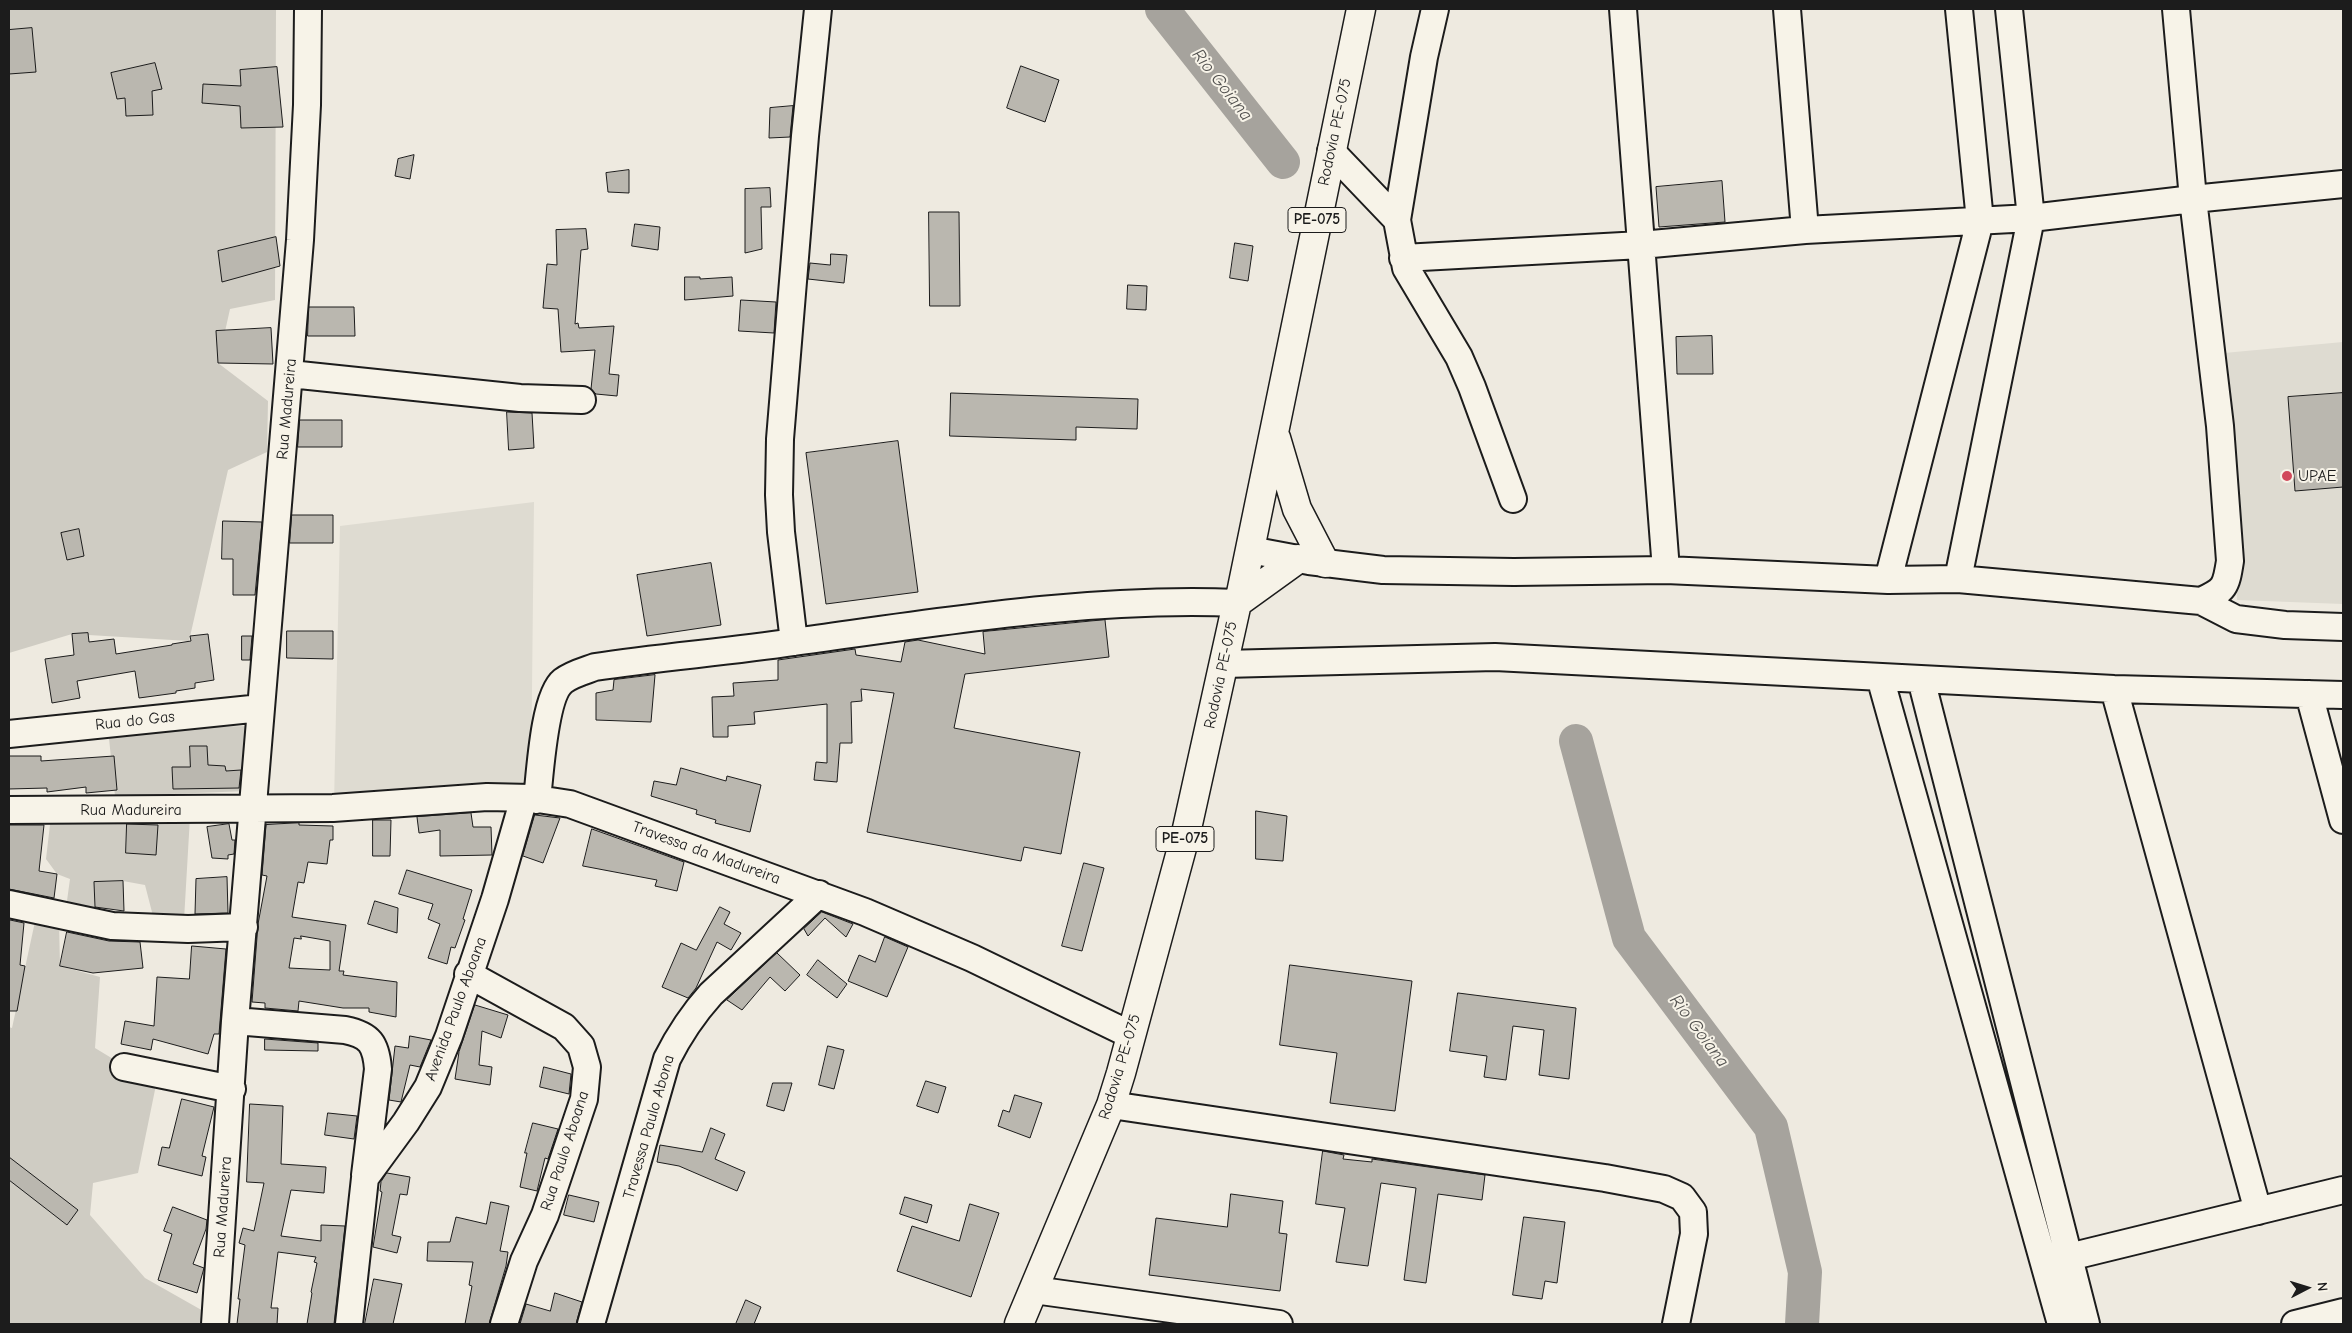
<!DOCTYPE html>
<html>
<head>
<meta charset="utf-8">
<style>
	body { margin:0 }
	#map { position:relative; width:2352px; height:1333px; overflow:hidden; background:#eeeae0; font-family:"Comic Neue",sans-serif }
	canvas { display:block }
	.frame { position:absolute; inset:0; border:10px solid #1c1c1c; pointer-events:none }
	.north { position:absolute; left:2282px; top:1263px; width:50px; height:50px; -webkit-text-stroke:4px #f7f3e8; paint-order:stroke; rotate:85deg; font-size:14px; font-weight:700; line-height:20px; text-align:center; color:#1c1c1c }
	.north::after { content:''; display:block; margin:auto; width:18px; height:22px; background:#1c1c1c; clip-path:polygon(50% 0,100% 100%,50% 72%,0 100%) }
</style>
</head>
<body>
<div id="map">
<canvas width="2352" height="1333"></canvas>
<div class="frame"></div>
<div class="north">N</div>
</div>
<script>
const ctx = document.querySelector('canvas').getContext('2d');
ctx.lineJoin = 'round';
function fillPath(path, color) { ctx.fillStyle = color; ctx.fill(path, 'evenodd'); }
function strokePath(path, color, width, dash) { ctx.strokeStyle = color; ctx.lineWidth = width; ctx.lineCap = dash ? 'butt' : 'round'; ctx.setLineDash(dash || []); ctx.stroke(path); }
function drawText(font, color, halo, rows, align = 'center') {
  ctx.font = font + ' "Comic Neue",sans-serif'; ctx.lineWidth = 4; ctx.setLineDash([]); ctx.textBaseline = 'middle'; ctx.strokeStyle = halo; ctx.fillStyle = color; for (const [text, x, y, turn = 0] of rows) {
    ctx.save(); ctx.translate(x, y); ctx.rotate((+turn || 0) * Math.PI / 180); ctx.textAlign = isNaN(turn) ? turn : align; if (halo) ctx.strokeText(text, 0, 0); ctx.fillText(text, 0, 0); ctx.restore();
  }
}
const built = new Path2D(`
	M 2343,342 L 2343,604 L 2237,600 L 2224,353 Z
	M 534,502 L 531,783 L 334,804 L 340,526 Z`);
const green = new Path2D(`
	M 9,9 L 276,9 L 275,300 L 230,309 L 218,363 L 268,401 L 267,452 L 228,470 L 189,641 L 72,634 L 9,653 Z
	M 251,726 L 249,791 L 115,796 L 108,729 Z
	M 51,816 L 190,817 L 184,920 L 153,916 L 145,885 L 123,881 L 94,882 L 95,915 L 66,908 L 70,879 L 57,874 L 46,859 Z
	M 36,917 L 59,922 L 60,966 L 100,977 L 95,1048 L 156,1085 L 138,1173 L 93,1183 L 90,1215 L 145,1278 L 205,1312 L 204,1324 L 9,1324 L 9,1027 L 12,1028 Z`);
const river = new Path2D(`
	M 1162,9 L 1283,162
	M 1576,741 L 1629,938 L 1771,1127 L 1805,1272 L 1802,1324`);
const building = new Path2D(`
	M 32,28 L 36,72 L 9,74 L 9,30 Z
	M 155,63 L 162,89 L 152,91 L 153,115 L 126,116 L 125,98 L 117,99 L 111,73 Z
	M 1021,66 L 1059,80 L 1045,122 L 1007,108 Z
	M 277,67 L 283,127 L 241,128 L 240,106 L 202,103 L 203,84 L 241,86 L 240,70 Z
	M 793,106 L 790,137 L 769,138 L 770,108 Z
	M 414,155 L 410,179 L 395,176 L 398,159 Z
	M 629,170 L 629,193 L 608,192 L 606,173 Z
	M 1722,181 L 1725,222 L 1659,227 L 1656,187 Z
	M 770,188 L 771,207 L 761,207 L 762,249 L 745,253 L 745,189 Z
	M 929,212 L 959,212 L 960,306 L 930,306 Z
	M 635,224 L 660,227 L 658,250 L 632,246 Z
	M 586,229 L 588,249 L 581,250 L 575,324 L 578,323 L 579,328 L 614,326 L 609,374 L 619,375 L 617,396 L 596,394 L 591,389 L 595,350 L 561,352 L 558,309 L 543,308 L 547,264 L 557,265 L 556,230 Z
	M 276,237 L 280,266 L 222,282 L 218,251 Z
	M 1235,243 L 1253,246 L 1248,281 L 1230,278 Z
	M 831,254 L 847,255 L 844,283 L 808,279 L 810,263 L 830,265 Z
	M 685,277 L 700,277 L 700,279 L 732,277 L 733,296 L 685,300 Z
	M 1128,285 L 1147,286 L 1146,310 L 1127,309 Z
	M 741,300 L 776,302 L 774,333 L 739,331 Z
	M 309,307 L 354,307 L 355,336 L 308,336 Z
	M 271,328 L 273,364 L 218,363 L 216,331 Z
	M 1712,336 L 1713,374 L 1677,374 L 1676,337 Z
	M 951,393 L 1138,399 L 1137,429 L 1076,427 L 1076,440 L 950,436 Z
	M 2343,393 L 2343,487 L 2295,491 L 2288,397 Z
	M 507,412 L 532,413 L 534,448 L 509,450 Z
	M 300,420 L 342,420 L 342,447 L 298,447 Z
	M 898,441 L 918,592 L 826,604 L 806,453 Z
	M 292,515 L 333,515 L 333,543 L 290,543 Z
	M 223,521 L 262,522 L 255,595 L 233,595 L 233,559 L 222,559 Z
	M 79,529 L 84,556 L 67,560 L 61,533 Z
	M 711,563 L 721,625 L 647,636 L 637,575 Z
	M 1105,620 L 1109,657 L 965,674 L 954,728 L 1080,752 L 1061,854 L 1024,847 L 1021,861 L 867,832 L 894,693 L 861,689 L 862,701 L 851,702 L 852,743 L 840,743 L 837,782 L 814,780 L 816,762 L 827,763 L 827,704 L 754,712 L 755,724 L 728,726 L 728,737 L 713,737 L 712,697 L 734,696 L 733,683 L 778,680 L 778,660 L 855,649 L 856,655 L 901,662 L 905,642 L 918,640 L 985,654 L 983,632 Z
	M 287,631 L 333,631 L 333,659 L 287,658 Z
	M 88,633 L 89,642 L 114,639 L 116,654 L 172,645 L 172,644 L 191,641 L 190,636 L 208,634 L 214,680 L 195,683 L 195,688 L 176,691 L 176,693 L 139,698 L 135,671 L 77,681 L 80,698 L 52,703 L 45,659 L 74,655 L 72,634 Z
	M 242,636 L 252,636 L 250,660 L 242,660 Z
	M 655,675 L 651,722 L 596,720 L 596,693 L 613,690 L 614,680 Z
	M 190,746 L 207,746 L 208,765 L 225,766 L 226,771 L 241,770 L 239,788 L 173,789 L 172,767 L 190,767 Z
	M 9,756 L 41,756 L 41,761 L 114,756 L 117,790 L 86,793 L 86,787 L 47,792 L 47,788 L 9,789 Z
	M 681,768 L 726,781 L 727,776 L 761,785 L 750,832 L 715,823 L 716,820 L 696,814 L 697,810 L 651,796 L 654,781 L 676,785 Z
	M 1256,811 L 1287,816 L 1283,861 L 1256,859 Z
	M 471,813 L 473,827 L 491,827 L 492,855 L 440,856 L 440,830 L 419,833 L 417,817 Z
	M 535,815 L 560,818 L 543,863 L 523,856 Z
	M 373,820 L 391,820 L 390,856 L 373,856 Z
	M 299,823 L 299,825 L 333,826 L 333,840 L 330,840 L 327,864 L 308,862 L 304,883 L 298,882 L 292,917 L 346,925 L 339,971 L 344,971 L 343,975 L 397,982 L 396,1017 L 369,1012 L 369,1008 L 343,1008 L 299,1001 L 298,1011 L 265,1008 L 265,1003 L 252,1002 L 258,924 L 267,876 L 262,875 L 266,825 ZM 301,936 L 330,941 L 330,970 L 289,968 L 294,938 L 301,939 Z
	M 127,824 L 158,825 L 156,855 L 126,853 Z
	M 229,824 L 232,840 L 235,840 L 234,854 L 228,855 L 228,859 L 212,858 L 207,827 Z
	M 9,825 L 44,825 L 39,871 L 57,874 L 54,898 L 9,889 Z
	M 592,829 L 684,862 L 677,891 L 655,886 L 657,880 L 583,866 Z
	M 1084,863 L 1104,868 L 1082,951 L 1062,946 Z
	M 407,870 L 472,890 L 463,919 L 465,920 L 455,948 L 451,947 L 447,964 L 428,958 L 440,924 L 428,919 L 433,904 L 399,894 Z
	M 227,877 L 228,913 L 195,914 L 196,879 Z
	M 123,881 L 124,911 L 95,907 L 94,882 Z
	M 375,901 L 398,908 L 397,933 L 368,924 Z
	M 720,907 L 730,912 L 724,924 L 741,933 L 731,950 L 717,942 L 696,988 L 688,998 L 662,987 L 681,943 L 696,950 Z
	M 822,912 L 853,924 L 846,937 L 825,918 L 808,936 L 804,929 Z
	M 10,920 L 24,923 L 20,965 L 25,966 L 17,1011 L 9,1011 Z
	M 67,932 L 109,941 L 140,942 L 143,968 L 93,973 L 60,966 Z
	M 885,937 L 908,947 L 887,997 L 848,981 L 859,955 L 875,962 Z
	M 192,946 L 226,949 L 219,1034 L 214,1034 L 208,1054 L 153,1039 L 151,1050 L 121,1044 L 125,1021 L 154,1026 L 157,977 L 189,979 Z
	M 777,953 L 800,975 L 785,991 L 770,977 L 742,1010 L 727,1000 Z
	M 818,960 L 847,984 L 837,998 L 807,975 Z
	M 1290,965 L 1412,981 L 1395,1111 L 1330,1103 L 1337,1053 L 1280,1045 Z
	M 1458,993 L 1576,1008 L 1569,1079 L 1539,1075 L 1544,1030 L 1513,1026 L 1506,1080 L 1484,1077 L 1487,1056 L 1450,1051 Z
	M 475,1005 L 508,1015 L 501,1038 L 482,1031 L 479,1065 L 492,1067 L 490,1085 L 455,1079 L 459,1052 Z
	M 410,1036 L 431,1040 L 420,1067 L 410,1065 L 401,1102 L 389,1100 L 395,1046 L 408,1048 Z
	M 265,1039 L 318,1043 L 318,1051 L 265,1050 Z
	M 828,1046 L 844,1050 L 834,1089 L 819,1085 Z
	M 544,1067 L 571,1074 L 569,1094 L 540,1087 Z
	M 926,1081 L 946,1087 L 938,1113 L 917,1106 Z
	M 773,1083 L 792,1083 L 784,1111 L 767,1106 Z
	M 1015,1095 L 1042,1103 L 1030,1138 L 998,1126 L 1003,1110 L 1009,1112 Z
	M 182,1099 L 214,1107 L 202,1156 L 206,1157 L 202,1176 L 158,1165 L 162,1147 L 169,1148 Z
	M 250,1104 L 283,1106 L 281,1164 L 326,1167 L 324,1193 L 291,1190 L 281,1236 L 321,1241 L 321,1225 L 345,1226 L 334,1324 L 307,1324 L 312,1293 L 311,1292 L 317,1263 L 314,1262 L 316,1257 L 278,1252 L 271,1308 L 278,1308 L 277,1324 L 237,1324 L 240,1299 L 238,1299 L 245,1245 L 239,1243 L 243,1228 L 254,1231 L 264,1183 L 247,1182 Z
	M 328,1113 L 357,1116 L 354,1139 L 325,1135 Z
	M 533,1123 L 558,1129 L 548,1159 L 545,1158 L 537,1191 L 520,1187 L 527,1153 L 525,1153 Z
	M 711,1128 L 725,1134 L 715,1159 L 745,1172 L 737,1191 L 679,1166 L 657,1162 L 660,1145 L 702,1152 Z
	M 1323,1151 L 1344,1155 L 1343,1159 L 1372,1162 L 1372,1159 L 1485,1175 L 1482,1200 L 1438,1194 L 1426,1283 L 1404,1280 L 1416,1188 L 1381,1183 L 1368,1266 L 1336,1262 L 1345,1208 L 1316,1204 Z
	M 9,1157 L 78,1210 L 67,1225 L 9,1180 Z
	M 387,1173 L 410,1177 L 407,1195 L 400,1194 L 392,1235 L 401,1237 L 397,1253 L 373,1247 L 382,1192 L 380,1191 L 381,1182 Z
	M 1231,1194 L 1283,1201 L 1279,1233 L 1287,1234 L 1280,1291 L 1149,1275 L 1156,1218 L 1227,1227 Z
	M 569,1195 L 599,1202 L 594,1222 L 564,1215 Z
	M 905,1197 L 932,1205 L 927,1223 L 900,1214 Z
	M 491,1202 L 509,1206 L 500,1251 L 508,1252 L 506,1266 L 489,1324 L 465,1324 L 472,1286 L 469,1285 L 473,1262 L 427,1261 L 428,1242 L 450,1242 L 456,1217 L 486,1224 Z
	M 970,1204 L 999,1213 L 971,1297 L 897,1271 L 912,1226 L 959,1241 Z
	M 173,1207 L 207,1220 L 206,1229 L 193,1264 L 204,1268 L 197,1293 L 158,1280 L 172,1234 L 164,1231 Z
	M 1524,1217 L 1565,1222 L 1557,1283 L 1545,1281 L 1542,1299 L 1513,1295 Z
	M 374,1279 L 402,1284 L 393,1324 L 365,1324 Z
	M 555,1293 L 582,1302 L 576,1324 L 520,1324 L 526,1304 L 550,1311 Z
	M 746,1300 L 761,1307 L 754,1324 L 736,1324 Z`);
const minor = new Path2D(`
	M 1435,9 L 1424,57 L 1397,220 L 1406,268 L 1459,357 L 1472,387 L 1513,499
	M 1623,9 L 1666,570
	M 1787,9 L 1805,230
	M 2176,9 L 2193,199 L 2220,426 L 2230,561 C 2226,587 2225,590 2201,601
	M 1331,151 L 1397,220
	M 1403,258 L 1641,245 L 1805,230 L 2031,218 L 2193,199 L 2343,184
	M 290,374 L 520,398 L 582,400
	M 1250,550 L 1309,561 L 1383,570 L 1514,572 L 1666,570 L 1888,580 L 1958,579 L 2201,601 L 2236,619 L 2285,625 L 2343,627
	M 1958,579 L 2031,218 L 2009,9
	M 1888,580 L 1980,221 L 1959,9
	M 794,642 L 781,532 L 779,495 L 780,439 L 805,136 L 818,9
	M 1224,664 L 1495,657 L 2114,689 L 2343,695
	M 1880,677 L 2061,1324
	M 1921,679 L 2086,1324
	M 2114,689 L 2258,1211
	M 2309,694 L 2343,820
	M 9,734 L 261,708
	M 537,800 C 540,774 544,696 563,681 C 572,674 584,671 595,667 C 661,657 727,652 794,642 C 940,622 1088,597 1237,603
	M 9,810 L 333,808 L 487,797 L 531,798 L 570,804 L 865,912 L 972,958 L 1131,1035
	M 9,904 L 112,926 L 188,929 L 244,927
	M 468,974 L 564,1027 L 581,1046 L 587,1067 L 584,1099 L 545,1215 L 524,1261 L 504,1324
	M 235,1021 L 345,1030 C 370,1035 376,1044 378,1069 L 365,1175
	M 124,1067 L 232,1089
	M 1111,1105 L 1605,1178 L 1664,1189 L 1682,1197 L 1693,1212 L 1694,1234 L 1676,1324
	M 2069,1257 L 2343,1190
	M 1034,1290 L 1279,1324
	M 215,1324 L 235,1021 L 300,240 L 307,105 L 308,9
	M 349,1324 L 365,1178 L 406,1122 L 428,1087 L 449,1036 L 495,899 L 524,798
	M 591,1324 L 667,1059 C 679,1035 693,1014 711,994 L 819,894
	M 2295,1324 L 2343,1312`);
const major = new Path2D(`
	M 1276,438 L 1297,509 L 1325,563
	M 1237,603 L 1298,559
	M 1019,1324 L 1111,1105 L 1121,1073 L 1186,833 L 1237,603 L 1241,593 L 1361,9`);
const markers = [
	[2287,476,6,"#d1495b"]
];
const shields = [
	[1317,220,58],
	[1185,839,58]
];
const shieldNames = [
	["PE-075",1317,220],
	["PE-075",1185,839]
];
const streetNames = [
	["Rodovia PE-075",1335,132,-78],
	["Rua Madureira",287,409,-85],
	["Rodovia PE-075",1221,675,-78],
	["Rua do Gas",135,721,-6],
	["Rua Madureira",131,810],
	["Travessa da Madureira",706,853,20],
	["Avenida Paulo Aboana",456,1009,-70],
	["Rodovia PE-075",1120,1067,-73],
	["Travessa Paulo Abona",649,1127,-74],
	["Rua Paulo Aboana",565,1151,-72],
	["Rua Madureira",223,1207,-86]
];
const poiNames = [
	["UPAE",2298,476]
];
const waterNames = [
	["Rio Goiana",1222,85,52],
	["Rio Goiana",1699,1031,53]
];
fillPath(built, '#dedbd1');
fillPath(green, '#cfccc3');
strokePath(river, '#a6a39d', 34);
fillPath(building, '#bab7af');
strokePath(building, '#1c1c1c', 1);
strokePath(minor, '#1c1c1c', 30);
strokePath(major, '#1c1c1c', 31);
strokePath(minor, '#f7f3e8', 26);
strokePath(major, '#f7f3e8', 28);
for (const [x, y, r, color] of markers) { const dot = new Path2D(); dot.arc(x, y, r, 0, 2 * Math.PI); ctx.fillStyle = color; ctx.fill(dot); strokePath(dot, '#f7f3e8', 2); }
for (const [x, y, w] of shields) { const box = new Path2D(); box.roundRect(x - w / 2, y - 12.5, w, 25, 4); ctx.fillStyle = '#f7f3e8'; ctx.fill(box); strokePath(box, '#1c1c1c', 1); }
drawText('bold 15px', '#1c1c1c', null, shieldNames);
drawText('16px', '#1c1c1c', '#f7f3e8', streetNames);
drawText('16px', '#1c1c1c', '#f7f3e8', poiNames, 'left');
drawText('italic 18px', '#535250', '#f7f3e8', waterNames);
</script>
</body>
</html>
